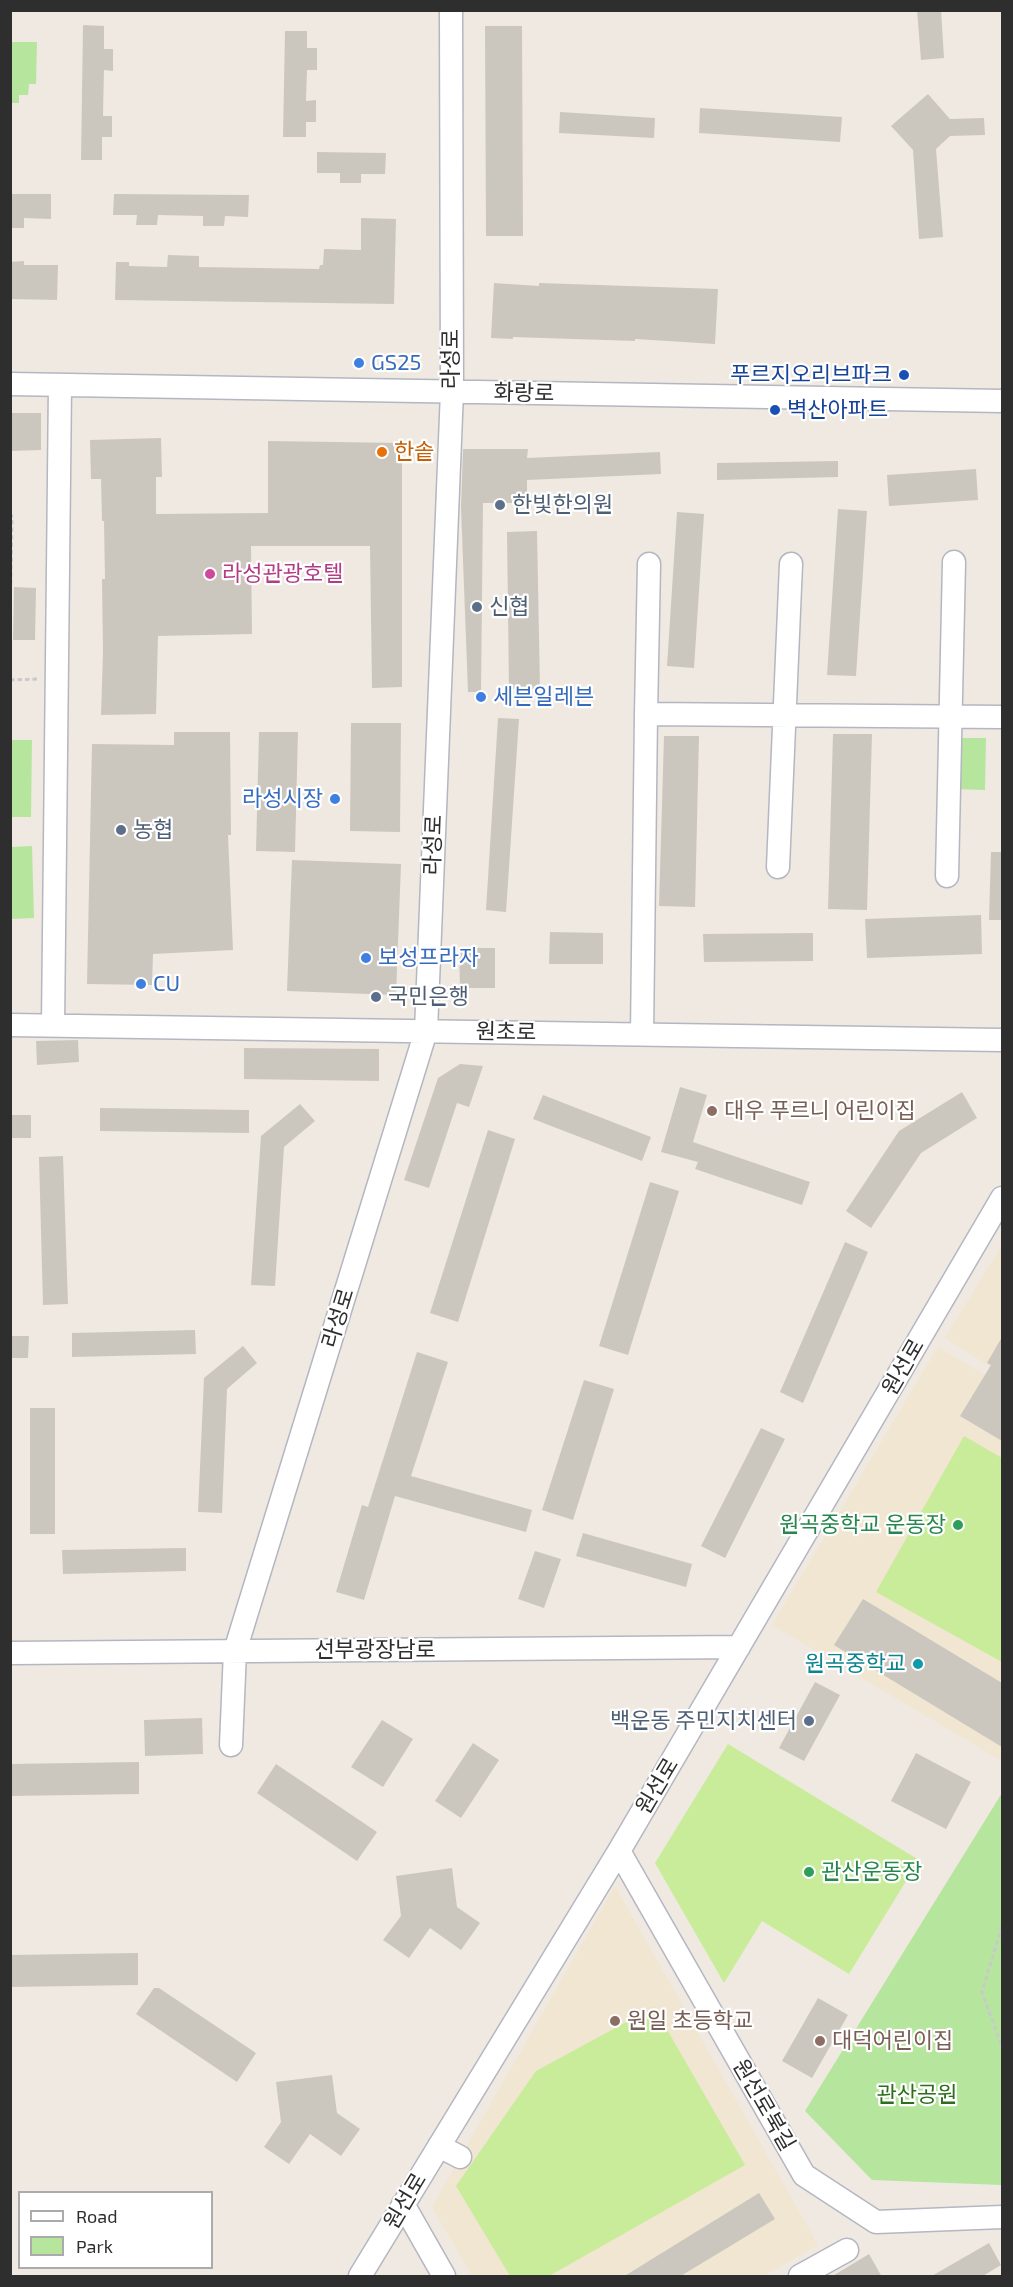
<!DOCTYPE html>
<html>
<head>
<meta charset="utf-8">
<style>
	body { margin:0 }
	#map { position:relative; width:1013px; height:2287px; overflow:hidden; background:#efe9e1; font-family:"Exo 2",sans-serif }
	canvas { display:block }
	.frame { position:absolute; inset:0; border:12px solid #2e2e2e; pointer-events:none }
	.legend { position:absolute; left:18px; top:2191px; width:195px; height:78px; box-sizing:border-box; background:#fff; border:2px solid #ababab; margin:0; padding:8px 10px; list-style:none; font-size:18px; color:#2e2e2e }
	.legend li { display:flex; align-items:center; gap:12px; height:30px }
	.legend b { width:30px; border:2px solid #ababab }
</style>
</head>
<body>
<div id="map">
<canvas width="1013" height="2287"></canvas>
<div class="frame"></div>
<ul class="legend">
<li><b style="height:8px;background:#fff"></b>Road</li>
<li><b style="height:16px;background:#b6e59e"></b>Park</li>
</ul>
</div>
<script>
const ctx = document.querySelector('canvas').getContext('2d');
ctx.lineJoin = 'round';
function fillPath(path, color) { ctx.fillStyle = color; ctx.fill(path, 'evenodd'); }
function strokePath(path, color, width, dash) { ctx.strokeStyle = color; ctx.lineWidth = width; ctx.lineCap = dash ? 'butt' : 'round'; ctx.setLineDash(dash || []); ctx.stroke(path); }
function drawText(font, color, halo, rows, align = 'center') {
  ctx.font = font + ' "Exo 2","Noto Sans KR",sans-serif'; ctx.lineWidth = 4.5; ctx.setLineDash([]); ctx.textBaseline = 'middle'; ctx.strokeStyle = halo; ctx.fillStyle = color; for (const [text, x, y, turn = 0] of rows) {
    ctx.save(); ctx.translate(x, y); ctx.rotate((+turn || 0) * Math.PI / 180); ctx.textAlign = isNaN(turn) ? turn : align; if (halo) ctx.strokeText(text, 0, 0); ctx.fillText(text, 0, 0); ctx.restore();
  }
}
const education = new Path2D(`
	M 1002,1245 L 1002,1374 L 945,1338 Z
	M 938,1347 L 1002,1385 L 1002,1761 L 772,1625 Z
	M 615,1886 L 818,2245 L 764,2276 L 472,2276 L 432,2207 Z`);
const green = new Path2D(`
	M 11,42 L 37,42 L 36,84 L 29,84 L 28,95 L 19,95 L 19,103 L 11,103 Z
	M 955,738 L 986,738 L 985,790 L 954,789 Z
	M 11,740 L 32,740 L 31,817 L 11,817 Z
	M 32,846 L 34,918 L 11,919 L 11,847 Z
	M 1002,1793 L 1002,2185 L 872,2180 L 805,2111 Z`);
const pitch = new Path2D(`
	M 964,1436 L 1002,1458 L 1002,1662 L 876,1592 Z
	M 728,1744 L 919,1860 L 849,1974 L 762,1921 L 724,1983 L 655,1863 Z
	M 654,2007 L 745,2165 L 549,2276 L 510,2276 L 456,2186 L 536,2071 Z`);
const building = new Path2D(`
	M 917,10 L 941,10 L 944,58 L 921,60 Z
	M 83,25 L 104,26 L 104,49 L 113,49 L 113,71 L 104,70 L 103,116 L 112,116 L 112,137 L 102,137 L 102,160 L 81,160 Z
	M 485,26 L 522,26 L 523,236 L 486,236 Z
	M 285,31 L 307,31 L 307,48 L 317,48 L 317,70 L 307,70 L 306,101 L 316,100 L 316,122 L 306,122 L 306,137 L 283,137 Z
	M 928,94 L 950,119 L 984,118 L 985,135 L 950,136 L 936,149 L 943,237 L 919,239 L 913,150 L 891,126 Z
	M 700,108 L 842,117 L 840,142 L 699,133 Z
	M 560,112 L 655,118 L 654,138 L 559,133 Z
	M 317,152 L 386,153 L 385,174 L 361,174 L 361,183 L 340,183 L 340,173 L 317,173 Z
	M 10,194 L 51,194 L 51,219 L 24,218 L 24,228 L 10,228 Z
	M 114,194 L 249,195 L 248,217 L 225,216 L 224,226 L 203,226 L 203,216 L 158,215 L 157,225 L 136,225 L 137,215 L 113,215 Z
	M 361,218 L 396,219 L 394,304 L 115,300 L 116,262 L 129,262 L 129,266 L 167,267 L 168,255 L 199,256 L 199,267 L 319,269 L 320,265 L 323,265 L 324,249 L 361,250 Z
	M 24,261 L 24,265 L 58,265 L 57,300 L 10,299 L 10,262 Z
	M 494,283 L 539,286 L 539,283 L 718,289 L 715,344 L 635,339 L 635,341 L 513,337 L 513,339 L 491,338 Z
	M 10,413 L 41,413 L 41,450 L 10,451 Z
	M 161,438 L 162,477 L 156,477 L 156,514 L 268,513 L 268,441 L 402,443 L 402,687 L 372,688 L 370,546 L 251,546 L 252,634 L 158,636 L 156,714 L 101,715 L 103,652 L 102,579 L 105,579 L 104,521 L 102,521 L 101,479 L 91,479 L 90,440 Z
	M 463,449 L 528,449 L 527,458 L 660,452 L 661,474 L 527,480 L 527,503 L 483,503 L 481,692 L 468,692 L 461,507 Z
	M 838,461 L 838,477 L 717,480 L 717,463 Z
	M 976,469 L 978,500 L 889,506 L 887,475 Z
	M 838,509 L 867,511 L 856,676 L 827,675 Z
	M 677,512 L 704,514 L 694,668 L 667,666 Z
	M 537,531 L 540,689 L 509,689 L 507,532 Z
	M 14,587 L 36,588 L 35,640 L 13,640 Z
	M 498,718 L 519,719 L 506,912 L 486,910 Z
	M 351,723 L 401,723 L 400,832 L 350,831 Z
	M 174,732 L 230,732 L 231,835 L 228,835 L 233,950 L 153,954 L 152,985 L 87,984 L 92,744 L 174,745 Z
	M 259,732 L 298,732 L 295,852 L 256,851 Z
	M 833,734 L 872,734 L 867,910 L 828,909 Z
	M 664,736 L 699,736 L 695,907 L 659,906 Z
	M 991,852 L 1002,852 L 1002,920 L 989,920 Z
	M 292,860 L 401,864 L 396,995 L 287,991 Z
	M 981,915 L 982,954 L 867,958 L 865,919 Z
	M 550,932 L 603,933 L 603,964 L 549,964 Z
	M 813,933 L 813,961 L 704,962 L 703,934 Z
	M 459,948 L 495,948 L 495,988 L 460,988 Z
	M 78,1040 L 79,1062 L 37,1065 L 36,1041 Z
	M 244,1048 L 379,1049 L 379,1081 L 244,1079 Z
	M 460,1064 L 483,1066 L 469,1107 L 457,1103 L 429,1188 L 404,1180 L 438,1078 Z
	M 680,1087 L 707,1095 L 693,1142 L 810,1182 L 802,1205 L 695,1169 L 698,1162 L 661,1152 Z
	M 962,1092 L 977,1118 L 921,1153 L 871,1228 L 846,1211 L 899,1131 Z
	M 543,1095 L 651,1137 L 642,1161 L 533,1119 Z
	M 300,1104 L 315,1121 L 284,1147 L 275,1286 L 251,1285 L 261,1136 Z
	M 100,1108 L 249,1110 L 249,1133 L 100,1131 Z
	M 10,1115 L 31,1115 L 31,1138 L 10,1138 Z
	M 488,1130 L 515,1139 L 458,1322 L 430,1313 Z
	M 63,1156 L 68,1304 L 43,1305 L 39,1157 Z
	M 650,1182 L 679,1191 L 628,1355 L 599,1346 Z
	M 845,1242 L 868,1252 L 803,1403 L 780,1392 Z
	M 195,1330 L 196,1354 L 72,1357 L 72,1333 Z
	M 10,1336 L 29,1336 L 28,1358 L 10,1358 Z
	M 1002,1337 L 1002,1441 L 960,1416 L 991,1365 L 987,1363 Z
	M 243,1346 L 257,1363 L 227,1389 L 222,1513 L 198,1512 L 204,1378 Z
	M 417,1352 L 448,1362 L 411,1476 L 532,1510 L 526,1532 L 395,1496 L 364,1600 L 336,1592 L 362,1505 L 368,1507 Z
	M 584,1380 L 614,1389 L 573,1520 L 542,1510 Z
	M 30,1408 L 55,1408 L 55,1534 L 30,1534 Z
	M 761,1428 L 785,1439 L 725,1558 L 701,1546 Z
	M 583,1533 L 692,1564 L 686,1587 L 576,1556 Z
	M 186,1548 L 186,1571 L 63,1574 L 62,1550 Z
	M 535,1551 L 561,1559 L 544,1608 L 518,1599 Z
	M 863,1599 L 1002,1683 L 1002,1747 L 834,1645 Z
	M 815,1682 L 840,1695 L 804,1761 L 779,1748 Z
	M 202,1718 L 203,1754 L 145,1756 L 144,1720 Z
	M 382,1720 L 413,1739 L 383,1787 L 351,1767 Z
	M 473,1743 L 499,1760 L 461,1818 L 435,1801 Z
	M 916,1753 L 971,1782 L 946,1829 L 891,1801 Z
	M 139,1762 L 139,1794 L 10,1796 L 10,1764 Z
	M 276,1764 L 377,1832 L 357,1861 L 257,1793 Z
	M 452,1868 L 457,1907 L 480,1923 L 461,1950 L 430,1928 L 409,1958 L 383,1940 L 401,1916 L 396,1876 Z
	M 138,1953 L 138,1985 L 10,1987 L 10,1955 Z
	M 154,1988 L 159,1988 L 256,2053 L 237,2082 L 136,2014 Z
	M 818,1998 L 848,2015 L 812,2078 L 782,2061 Z
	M 332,2075 L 337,2113 L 360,2129 L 341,2156 L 310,2134 L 289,2164 L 264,2147 L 281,2122 L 276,2082 Z
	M 759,2193 L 775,2219 L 679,2277 L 623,2277 Z
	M 989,2243 L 1001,2265 L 981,2277 L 930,2277 Z
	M 869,2254 L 882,2277 L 831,2277 Z`);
const path = new Path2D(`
	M 10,513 L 12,517 L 10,628
	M 10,680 L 37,679
	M 1002,1926 L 982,1992 L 1002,2047`);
const minor = new Path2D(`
	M 10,384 L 1002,401
	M 646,714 L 649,564
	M 778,867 L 791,564
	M 947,876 L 954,562
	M 10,1025 L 1002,1040
	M 53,1025 L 60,385
	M 642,1034 L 646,714 L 1002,717
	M 10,1653 L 739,1647
	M 231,1745 L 235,1651 L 426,1031 L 452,391 L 451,10
	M 619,1851 L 804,2175 L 876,2222 L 1002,2217
	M 439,2146 L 460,2157
	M 403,2204 L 444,2276
	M 360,2276 L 619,1851 L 1002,1198
	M 800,2276 L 847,2250`);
const markers = [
	[359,363,6,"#3f7fe0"],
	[904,375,6,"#1a4fb4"],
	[775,410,6,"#1a4fb4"],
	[382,452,6,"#e8710a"],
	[500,505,6,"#5c6f8a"],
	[210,574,6,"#d1479c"],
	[477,607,6,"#5c6f8a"],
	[481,697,6,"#3f7fe0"],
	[335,799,6,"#3f7fe0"],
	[121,830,6,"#5c6f8a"],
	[366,958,6,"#3f7fe0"],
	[141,984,6,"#3f7fe0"],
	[376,997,6,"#5c6f8a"],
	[712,1111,6,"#8d6e63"],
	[958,1525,6,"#2e9e5b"],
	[918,1664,6,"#0f9aa8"],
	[809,1721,6,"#5c6f8a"],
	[809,1872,6,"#2e9e5b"],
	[615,2021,6,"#8d6e63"],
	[820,2041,6,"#8d6e63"]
];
const streetNames = [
	["라성로",451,359,-90],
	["화랑로",524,393,1],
	["라성로",433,845,-88],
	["원초로",506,1032,1],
	["라성로",338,1318,-73],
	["원선로",903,1367,-60],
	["선부광장남로",375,1650],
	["원선로",657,1786,-59],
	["원선로북길",764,2105,60],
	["원선로",405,2201,-59]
];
const shopNames = [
	["GS25",371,363],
	["세븐일레븐",493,697],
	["라성시장",323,799,"right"],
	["보성프라자",378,958],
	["CU",153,984]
];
const transitNames = [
	["푸르지오리브파크",892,375],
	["벽산아파트",787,410,"left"]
];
const foodNames = [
	["한솥",394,452]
];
const serviceNames = [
	["한빛한의원",512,505],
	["신협",489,607],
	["농협",133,830],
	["국민은행",388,997],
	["백운동 주민지치센터",797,1721,"right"]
];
const hotelNames = [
	["라성관광호텔",222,574]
];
const educationNames = [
	["대우 푸르니 어린이집",724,1111],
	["원일 초등학교",627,2021],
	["대덕어린이집",832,2041]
];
const leisureNames = [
	["원곡중학교 운동장",946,1525],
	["관산운동장",821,1872,"left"]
];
const cultureNames = [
	["원곡중학교",906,1664]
];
const parkNames = [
	["관산공원",917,2095]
];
fillPath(education, '#f0e6d1');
fillPath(green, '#b6e59e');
fillPath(pitch, '#c9ec9a');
fillPath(building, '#cbc7bf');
strokePath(minor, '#b4b7c1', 25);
strokePath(path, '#c9c9c9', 3, [4.5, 3]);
strokePath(minor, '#fff', 22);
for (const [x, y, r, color] of markers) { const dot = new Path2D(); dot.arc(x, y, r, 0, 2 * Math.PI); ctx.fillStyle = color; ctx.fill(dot); strokePath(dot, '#fff', 2); }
drawText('22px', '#2e2e2e', '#fff', streetNames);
drawText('22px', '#366cbe', '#fff', shopNames, 'left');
drawText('22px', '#164399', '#fff', transitNames, 'right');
drawText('22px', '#c56008', '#fff', foodNames, 'left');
drawText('22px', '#4e5e75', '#fff', serviceNames, 'left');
drawText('22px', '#b23c85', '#fff', hotelNames, 'left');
drawText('22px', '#785e54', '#fff', educationNames, 'left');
drawText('22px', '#27864d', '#fff', leisureNames, 'right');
drawText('22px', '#0d838f', '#fff', cultureNames, 'right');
drawText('22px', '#2c6e1b', '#fff', parkNames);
</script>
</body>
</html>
